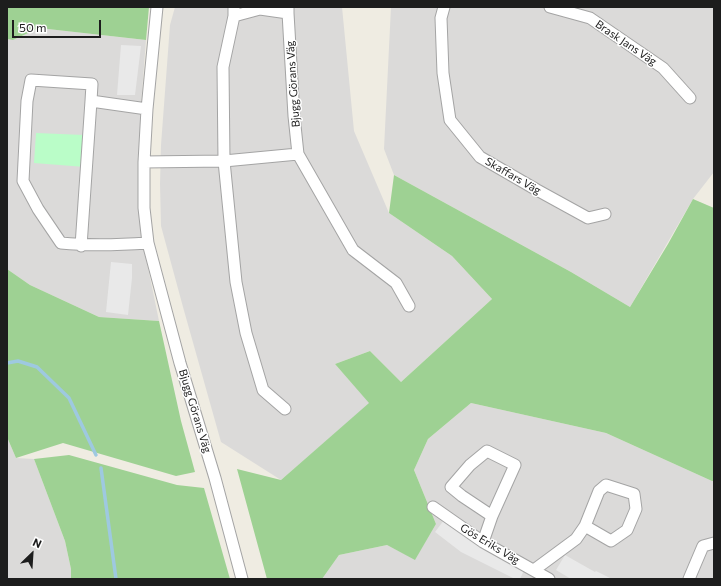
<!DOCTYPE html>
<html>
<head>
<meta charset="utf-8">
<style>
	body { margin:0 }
	#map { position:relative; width:721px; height:586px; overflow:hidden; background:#efece2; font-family:Commissioner,sans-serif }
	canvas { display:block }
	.frame { position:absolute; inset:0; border:8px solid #1d1d1d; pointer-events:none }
	.north { position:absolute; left:12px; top:534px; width:40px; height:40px; -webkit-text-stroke:3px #fff; paint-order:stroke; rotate:25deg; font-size:11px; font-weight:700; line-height:16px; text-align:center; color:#1d1d1d }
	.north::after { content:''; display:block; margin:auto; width:14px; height:18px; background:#1d1d1d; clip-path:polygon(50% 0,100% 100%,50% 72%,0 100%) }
	.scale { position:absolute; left:12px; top:20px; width:89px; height:18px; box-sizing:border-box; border:2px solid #1d1d1d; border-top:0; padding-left:5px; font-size:12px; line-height:14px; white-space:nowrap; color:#1d1d1d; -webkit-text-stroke:3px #fff; paint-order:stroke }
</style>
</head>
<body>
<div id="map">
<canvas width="721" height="586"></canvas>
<div class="frame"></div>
<div class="north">N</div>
<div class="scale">50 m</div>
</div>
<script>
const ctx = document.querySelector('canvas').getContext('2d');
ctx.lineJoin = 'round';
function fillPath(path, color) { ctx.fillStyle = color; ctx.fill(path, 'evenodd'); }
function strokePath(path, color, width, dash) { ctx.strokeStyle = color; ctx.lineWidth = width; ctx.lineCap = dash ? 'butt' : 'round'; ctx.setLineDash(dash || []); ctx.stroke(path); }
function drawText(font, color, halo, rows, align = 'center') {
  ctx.font = font + ' Commissioner,sans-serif'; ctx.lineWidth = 3; ctx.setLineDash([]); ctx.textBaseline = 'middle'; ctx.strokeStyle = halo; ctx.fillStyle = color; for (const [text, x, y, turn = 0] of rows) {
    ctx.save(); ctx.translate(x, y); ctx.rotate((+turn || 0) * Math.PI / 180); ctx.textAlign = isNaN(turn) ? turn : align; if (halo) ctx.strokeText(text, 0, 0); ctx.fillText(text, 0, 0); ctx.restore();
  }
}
const residential = new Path2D(`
	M 175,7 L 342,7 L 354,131 L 389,213 L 452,256 L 492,299 L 401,382 L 370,351 L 335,364 L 370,403 L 281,480 L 221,442 L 183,307 L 161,226 L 160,184 L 161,145 L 170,25 Z
	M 391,7 L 712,7 L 714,8 L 714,172 L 693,199 L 630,307 L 571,272 L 394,175 L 384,149 Z
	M 39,28 L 146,40 L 140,118 L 140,229 L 159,321 L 99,317 L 30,285 L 7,269 L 7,39 L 13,40 Z
	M 471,403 L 606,433 L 712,481 L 714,481 L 714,579 L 322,579 L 339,555 L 387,545 L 415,559 L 436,524 L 414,470 L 428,439 Z
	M 7,437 L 16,458 L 34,459 L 65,541 L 71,569 L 71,579 L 7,579 Z`);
const forest = new Path2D(`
	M 7,7 L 149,7 L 146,40 L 39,28 L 13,40 L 7,39 Z
	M 394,175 L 571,272 L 630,307 L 668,244 L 693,199 L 714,208 L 714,481 L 712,481 L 606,433 L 471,403 L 428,439 L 414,470 L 436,524 L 415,560 L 387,545 L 339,555 L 322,579 L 267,579 L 237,469 L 281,480 L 369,403 L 335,364 L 370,351 L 401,382 L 492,299 L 452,256 L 389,213 Z
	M 7,269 L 30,285 L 99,317 L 159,321 L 181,421 L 195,472 L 176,476 L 63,443 L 16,458 L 7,437 Z
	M 69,455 L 177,485 L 204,488 L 230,579 L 71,579 L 71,569 L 65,541 L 34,459 Z`);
const park = new Path2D(`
	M 36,133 L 84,135 L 85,167 L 34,163 Z`);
const parking = new Path2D(`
	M 121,45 L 141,46 L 135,95 L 117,95 Z
	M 111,262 L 132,264 L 132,278 L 128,315 L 106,312 Z
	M 444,520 L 474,543 L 525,568 L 520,579 L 515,579 L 461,552 L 435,532 Z
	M 565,555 L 595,572 L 596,571 L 612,579 L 571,579 L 556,570 Z`);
const stream = new Path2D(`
	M 7,363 L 18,361 L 37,367 L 69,398 L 96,455
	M 101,468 L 116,579`);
const street = new Path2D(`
	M 157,7 L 147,109 L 144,162 L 144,208 L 148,243 L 180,363 L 215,478 L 242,579
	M 234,7 L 234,16 L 223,67 L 224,161 L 236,282 L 246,333 L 263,390 L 285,409
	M 444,7 L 441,18 L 443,73 L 450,120 L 480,157 L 537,190 L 588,218 L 605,214
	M 550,7 L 590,18 L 663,68 L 690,98
	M 288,13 L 294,116 L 298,154 L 353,250 L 396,283 L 409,306
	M 234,16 L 260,9 L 288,13 L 288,7
	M 147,109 L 91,101 L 92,84 L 31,80 L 27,101 L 23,181 L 38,209 L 61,243 C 90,246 118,245 148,243
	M 144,162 L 224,161 L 298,154
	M 81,246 L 91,101
	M 433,507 L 483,542 L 549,579
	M 483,542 L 492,516 L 515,465 L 487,451 L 470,465 L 451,487 L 462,496 L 492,516
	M 534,570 L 576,539 L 585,526 L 599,491 L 606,485 L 634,494 L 636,509 L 627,530 L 611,541 L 585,526
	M 689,579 L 703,546 L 714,543`);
const streetNames = [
	["Brask Jans Väg",626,43,34],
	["Bjugg Görans Väg",293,84,-94],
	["Skaffars Väg",513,176,30],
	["Bjugg Görans Väg",195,411,73],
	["Gös Eriks Väg",490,544,31]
];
fillPath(residential, '#dbdad9');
fillPath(forest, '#9ed193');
fillPath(park, '#bafdc8');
fillPath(parking, '#e9e9e9');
strokePath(stream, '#9ec9e0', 3.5);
strokePath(street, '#a4a4a4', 13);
strokePath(street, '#fff', 11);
drawText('11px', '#1d1d1d', '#fff', streetNames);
</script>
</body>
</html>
